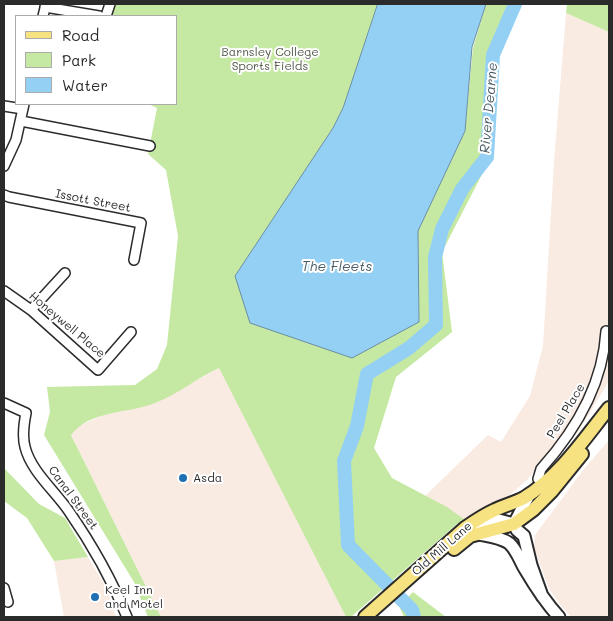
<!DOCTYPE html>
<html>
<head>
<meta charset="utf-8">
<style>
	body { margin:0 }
	#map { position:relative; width:613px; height:621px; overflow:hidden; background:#fff; font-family:Mali,sans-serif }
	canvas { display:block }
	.frame { position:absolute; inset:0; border:5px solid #2b2b2b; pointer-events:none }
	.legend { position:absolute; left:15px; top:15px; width:162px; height:90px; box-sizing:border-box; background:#fff; border:1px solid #aaa; margin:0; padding:6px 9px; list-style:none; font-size:15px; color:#2b2b2b }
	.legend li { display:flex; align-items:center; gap:10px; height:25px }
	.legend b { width:25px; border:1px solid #aaa }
</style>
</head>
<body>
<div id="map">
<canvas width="613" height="621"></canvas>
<div class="frame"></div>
<ul class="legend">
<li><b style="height:6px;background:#f7e281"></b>Road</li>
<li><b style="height:14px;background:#c5e9a2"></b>Park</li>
<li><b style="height:14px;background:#94d0f4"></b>Water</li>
</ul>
</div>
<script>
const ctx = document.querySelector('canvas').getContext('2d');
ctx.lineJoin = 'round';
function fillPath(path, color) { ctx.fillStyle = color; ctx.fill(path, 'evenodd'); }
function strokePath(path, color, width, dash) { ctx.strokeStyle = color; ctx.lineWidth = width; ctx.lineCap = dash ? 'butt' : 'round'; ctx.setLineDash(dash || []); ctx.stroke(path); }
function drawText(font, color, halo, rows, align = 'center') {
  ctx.font = font + ' Mali,sans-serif'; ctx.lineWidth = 4; ctx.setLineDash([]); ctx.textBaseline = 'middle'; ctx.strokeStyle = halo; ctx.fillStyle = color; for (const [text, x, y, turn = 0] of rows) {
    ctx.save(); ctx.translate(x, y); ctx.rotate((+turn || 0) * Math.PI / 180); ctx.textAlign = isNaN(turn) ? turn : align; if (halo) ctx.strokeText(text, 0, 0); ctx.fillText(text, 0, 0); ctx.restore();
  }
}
const built = new Path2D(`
	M 566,13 L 609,32 L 609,381 L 578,432 L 540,465 L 526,481 L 494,508 L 465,520 L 425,496 L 488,435 L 501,442 L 530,396 L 543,346 L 554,162 Z
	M 219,368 L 285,496 L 346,617 L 161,617 L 71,435 L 77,427 L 103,415 L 155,403 Z
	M 609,440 L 609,617 L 571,617 L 562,607 L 549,589 L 534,548 L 535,535 L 584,469 Z
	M 88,557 L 107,589 L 116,617 L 64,617 L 54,561 Z`);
const green = new Path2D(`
	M 115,4 L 378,4 L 343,108 L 333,128 L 235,276 L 419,321 L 418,231 L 465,131 L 473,48 L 486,4 L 515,4 L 493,55 L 492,155 L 442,252 L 452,332 L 396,377 L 374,448 L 392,478 L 447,507 L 465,520 L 457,524 L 351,617 L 346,617 L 219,368 C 197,378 177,395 155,403 C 127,414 90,410 71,435 L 161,617 L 148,617 L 134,582 L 44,435 L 50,412 L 47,387 L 135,385 L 157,369 L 167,345 L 178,236 L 166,170 L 148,154 L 157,108 L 148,104 L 176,104 L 176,16 L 112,16 Z
	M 567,4 L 609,4 L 609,32 L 566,13 Z
	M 4,468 L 39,504 L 65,518 L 88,557 L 54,561 L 27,518 L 4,501 Z
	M 413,592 L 446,617 L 404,617 L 399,606 Z`);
const water = new Path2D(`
	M 378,4 L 486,4 L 472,47 L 465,131 L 418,231 L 419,322 L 352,358 L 250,323 L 235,276 L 333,128 L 343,108 Z`);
const river = new Path2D(`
	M 414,617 L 412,610 L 348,545 L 344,461 L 357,426 L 367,374 L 409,348 L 436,325 L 435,257 L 442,229 L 462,189 L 487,157 L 493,55 L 515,4`);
const street = new Path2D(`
	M 45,7 L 99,16
	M 43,16 L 46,4
	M 106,16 L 110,4
	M 4,106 L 23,109
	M 21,121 L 150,146
	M 4,166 L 16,140 L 24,104
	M 4,195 L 9,197 L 141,223 L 134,260
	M 4,291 L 31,310 L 98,370 L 131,332
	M 31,310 L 65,273
	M 4,403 L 26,413 C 24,423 22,436 25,447 C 31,471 54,490 68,510 C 91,543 112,580 127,617
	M 547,486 L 538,479 L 541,469 C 576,430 603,384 606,331
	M 4,588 L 8,602`);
const secondary = new Path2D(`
	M 514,524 L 529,495
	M 469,527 L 499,520 L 514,524 L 517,530 L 524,536 L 531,565 L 542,596
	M 479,534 C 489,536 500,537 509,543 C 517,550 520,561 525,569 C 535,586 546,603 559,617`);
const primary = new Path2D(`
	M 454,549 L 470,536 L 514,524 L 533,510 L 552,491 L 582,454
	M 365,617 L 465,528 C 475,521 484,515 495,510 C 505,505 515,503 524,498 C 559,477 584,439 609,408`);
const markers = [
	[183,478,5,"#1f6fb2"],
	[95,597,5,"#1f6fb2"]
];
const parkNames = [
	["Barnsley College",270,52],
	["Sports Fields",270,66]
];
const streetNames = [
	["Issott Street",93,201,11],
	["Honeywell Place",67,325,40],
	["Peel Place",566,411,-59],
	["Canal Street",73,498,54],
	["Old Mill Lane",442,549,-41]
];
const poiNames = [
	["Asda",193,478],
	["Keel Inn",105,590],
	["and Motel",105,604]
];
const waterNames = [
	["River Dearne",489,108,-85],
	["The Fleets",337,267]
];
fillPath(built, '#f9eae2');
fillPath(green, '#c5e9a2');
fillPath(water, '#94d0f4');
strokePath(water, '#6a8ea4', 1);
strokePath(river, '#94d0f4', 14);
strokePath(street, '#2b2b2b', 12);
strokePath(secondary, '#2b2b2b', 15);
strokePath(primary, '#2b2b2b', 16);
strokePath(street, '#fff', 9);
strokePath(secondary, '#fff', 11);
strokePath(primary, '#f7e281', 12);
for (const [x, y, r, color] of markers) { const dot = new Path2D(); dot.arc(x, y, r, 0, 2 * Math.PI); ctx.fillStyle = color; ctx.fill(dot); strokePath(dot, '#fff', 2); }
drawText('12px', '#525a49', '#fff', parkNames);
drawText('12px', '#2b2b2b', '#fff', streetNames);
drawText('12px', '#2b2b2b', '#fff', poiNames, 'left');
drawText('italic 14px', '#4a5d67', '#fff', waterNames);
</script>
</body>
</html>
